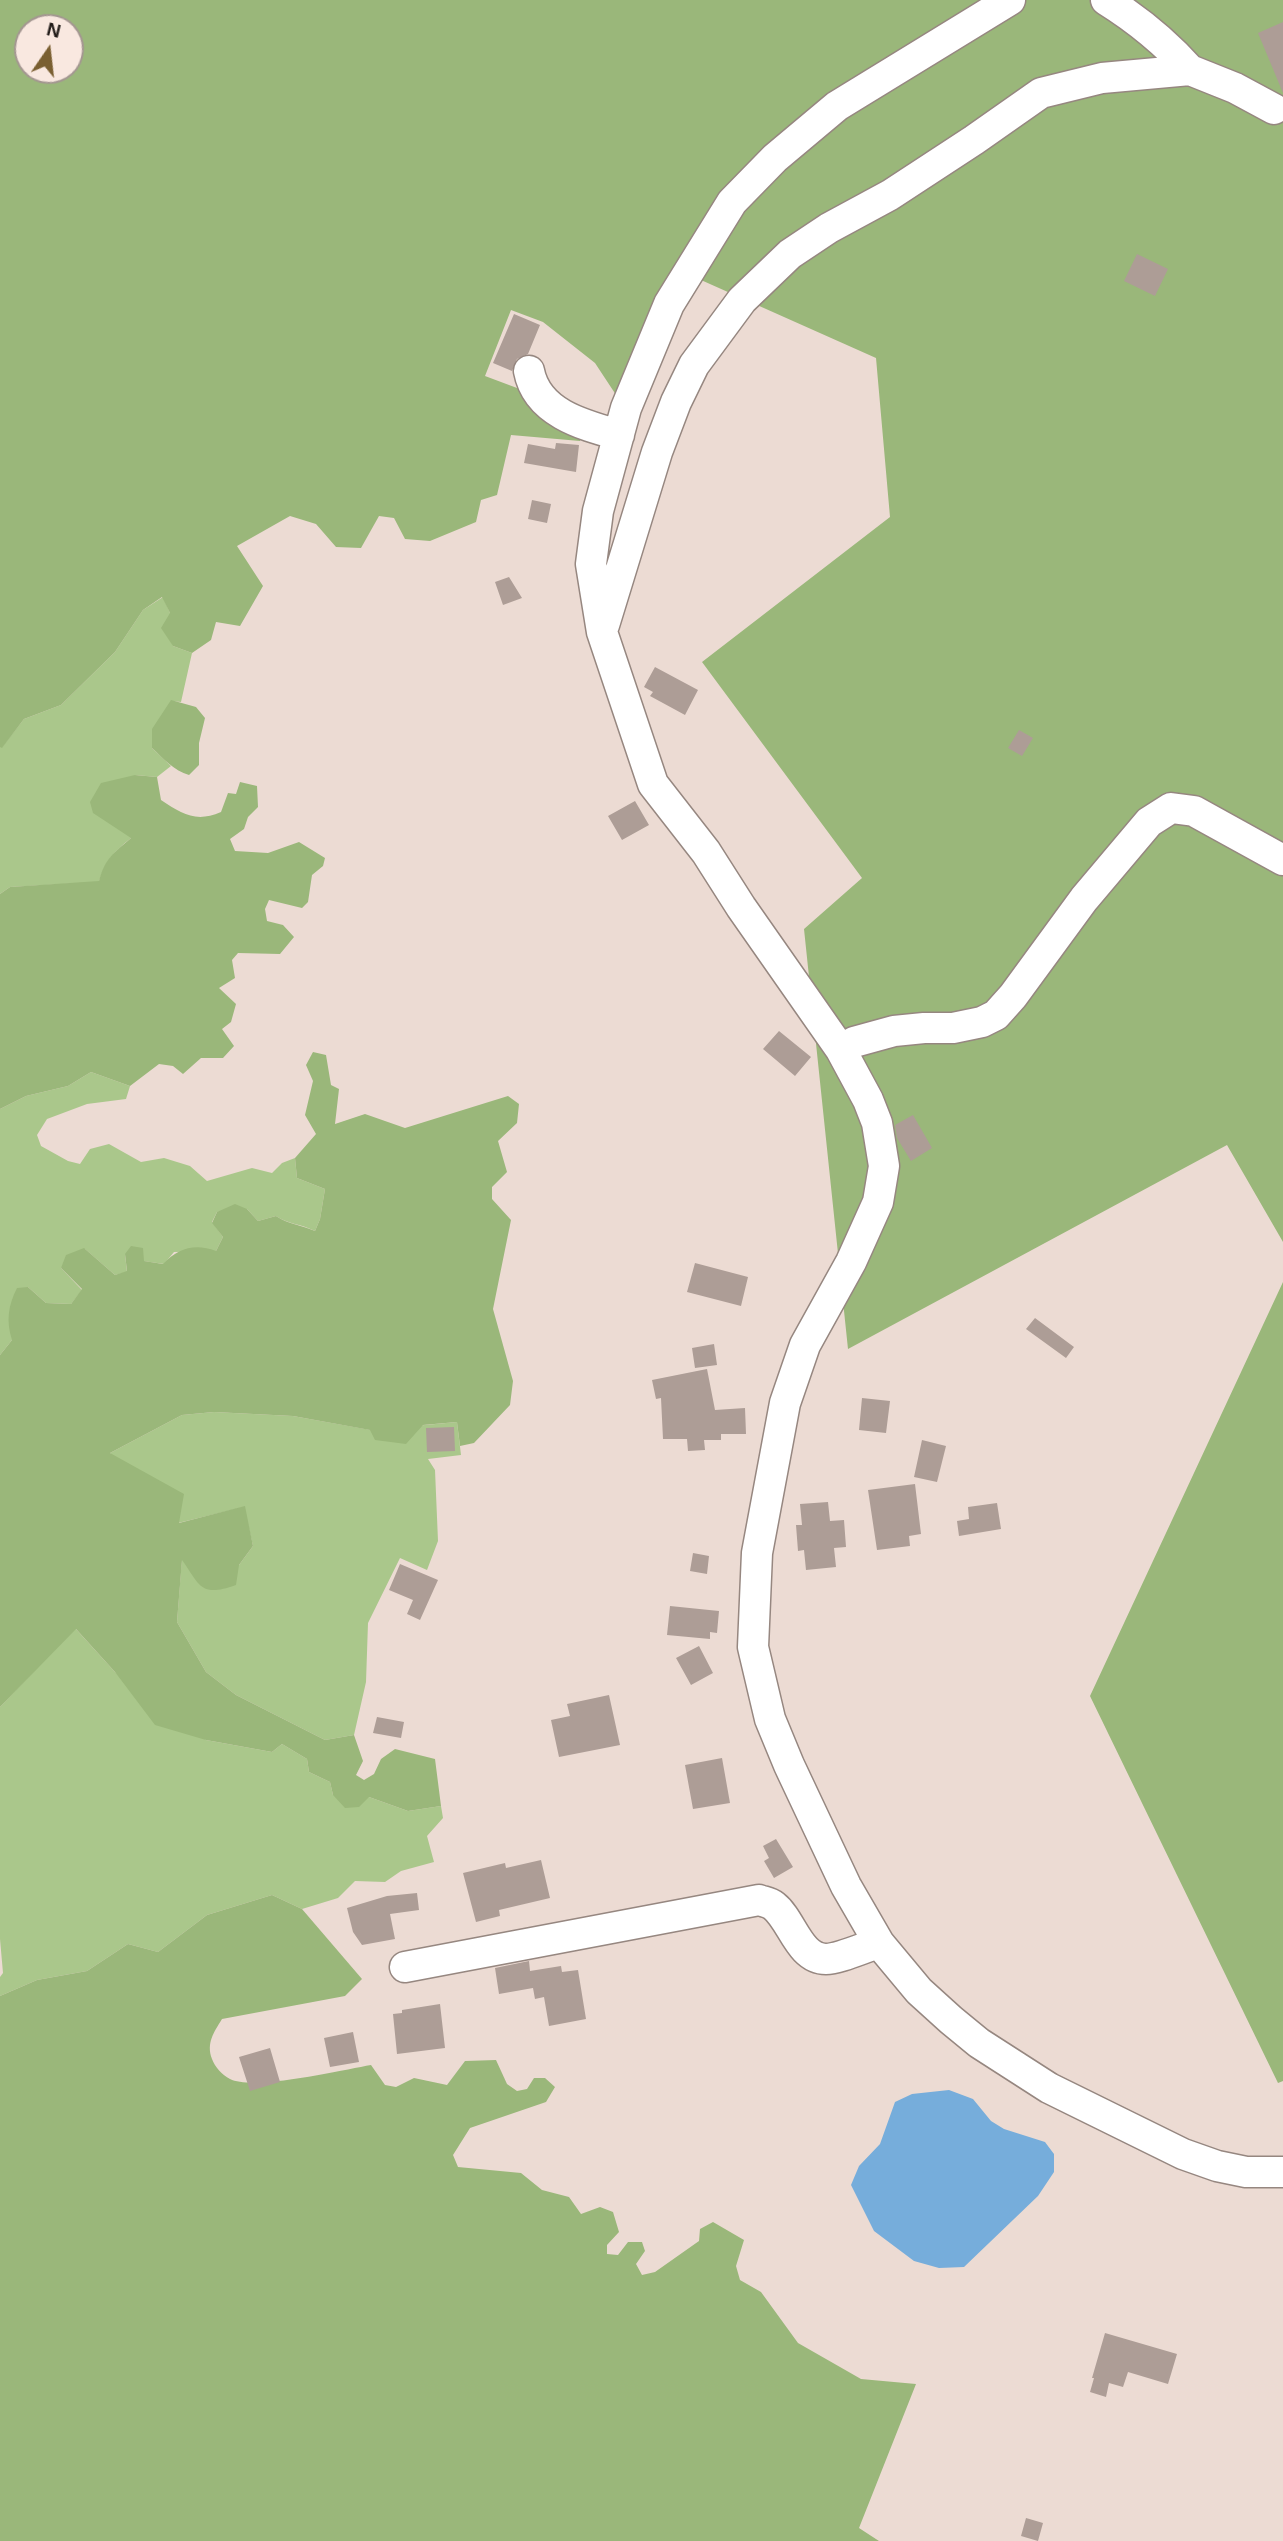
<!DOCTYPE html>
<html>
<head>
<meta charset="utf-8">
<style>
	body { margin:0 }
	#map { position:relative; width:1283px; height:2541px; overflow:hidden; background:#ecdbd3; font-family:Helvetica,sans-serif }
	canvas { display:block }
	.north { position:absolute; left:14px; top:14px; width:70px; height:70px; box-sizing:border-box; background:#f9e8e0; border:2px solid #a39690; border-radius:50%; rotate:14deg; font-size:19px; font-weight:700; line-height:28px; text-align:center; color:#211b18 }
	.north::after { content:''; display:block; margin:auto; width:24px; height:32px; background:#7a5f31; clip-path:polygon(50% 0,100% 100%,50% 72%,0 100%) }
</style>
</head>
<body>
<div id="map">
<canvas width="1283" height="2541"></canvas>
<div class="north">N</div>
</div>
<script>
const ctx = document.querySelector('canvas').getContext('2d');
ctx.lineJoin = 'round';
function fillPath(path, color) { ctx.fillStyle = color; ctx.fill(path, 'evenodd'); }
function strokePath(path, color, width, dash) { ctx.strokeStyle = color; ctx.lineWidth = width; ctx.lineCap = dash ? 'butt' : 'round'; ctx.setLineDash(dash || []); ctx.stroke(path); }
const green = new Path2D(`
	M 163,597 L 170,613 L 173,646 L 192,653 L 181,702 L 171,701 L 152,748 L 171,766 L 157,777 L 135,775 L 131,838 C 115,851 105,861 99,882 L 10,887 L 0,894 L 0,747 L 2,747 L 24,719 L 61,705 L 115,652 L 143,610 Z
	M 91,1072 L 130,1086 L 126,1099 L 87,1104 L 47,1119 L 37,1135 L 41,1146 L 68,1161 L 80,1164 L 90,1149 L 109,1144 L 141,1162 L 164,1158 L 190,1166 L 207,1181 L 252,1168 L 272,1173 L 282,1163 L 295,1158 L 297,1178 L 325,1189 L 320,1219 L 315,1231 C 301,1224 288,1224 276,1216 L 258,1221 L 247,1209 L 217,1212 L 212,1222 L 223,1237 L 216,1251 L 174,1252 L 164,1264 L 143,1261 L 125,1254 L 127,1272 L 115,1275 L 85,1249 L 61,1268 L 82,1290 L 71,1304 L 46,1303 L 28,1287 L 12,1340 L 0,1355 L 0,1109 L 26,1096 L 68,1086 Z
	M 214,1412 L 293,1416 L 371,1430 L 457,1422 L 461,1455 L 428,1459 L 435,1470 L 438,1541 L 427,1570 L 400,1558 L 368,1623 L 366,1682 L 354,1735 L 325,1740 L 236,1695 L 206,1672 L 177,1622 L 182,1558 L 239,1565 L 253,1546 L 244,1507 L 178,1523 L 110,1453 L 182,1415 Z
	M 75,1628 L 115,1672 L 206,1740 L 272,1752 L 282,1744 L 307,1759 L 309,1772 L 330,1782 L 333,1795 L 369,1797 L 408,1811 L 441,1806 L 443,1818 L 427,1836 L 434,1862 L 401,1871 L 385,1882 L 355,1881 L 338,1898 L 302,1909 L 272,1895 L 207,1915 L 158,1952 L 128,1944 L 87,1971 L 37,1980 L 0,1996 L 0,1977 L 3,1973 L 0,1939 L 0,1707 Z`);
const forest = new Path2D(`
	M 0,0 L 1283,0 L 1283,1242 L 1227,1145 L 848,1349 L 804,929 L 862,878 L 702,662 L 890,517 L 876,358 L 683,272 L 622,404 L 595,363 L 543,322 L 511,310 L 485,376 L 525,391 L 582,432 L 580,441 L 511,435 L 497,495 L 481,500 L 476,522 L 430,541 L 405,539 L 394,518 L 379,516 L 361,548 L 336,547 L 316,524 L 290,516 L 237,546 L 263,586 L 240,626 L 216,622 L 211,640 L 192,653 L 173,646 L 161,628 L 170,613 L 162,597 L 143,610 L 115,652 L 61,705 L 24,719 L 2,748 L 0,747 ZM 28,28 L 70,28 L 70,70 L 28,70 Z
	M 171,700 L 196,707 L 205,718 L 199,743 L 199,765 L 189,775 C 174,771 163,758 152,748 L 152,729 Z
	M 135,775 L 157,777 L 161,800 C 182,814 196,823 221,812 L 228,793 L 236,794 L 240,782 L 257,786 L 258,807 L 248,817 L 244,829 L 230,839 L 235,851 L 268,853 L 299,842 L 325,858 L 323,866 L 312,875 L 308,902 L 302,908 L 269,900 L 265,909 L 267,921 L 283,925 L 294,937 L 280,954 L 238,953 L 232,960 L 235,978 L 219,988 L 236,1004 L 231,1022 L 222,1029 L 234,1046 L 223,1058 L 201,1058 L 183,1074 L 173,1066 L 159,1064 L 130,1086 L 91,1072 L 68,1086 L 26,1096 L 0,1109 L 0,894 L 10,887 L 99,881 C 105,858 114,853 131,838 L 93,813 L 90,802 L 101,783 Z
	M 313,1052 L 326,1055 L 331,1085 L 339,1089 L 335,1124 L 365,1114 L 405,1128 L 508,1096 L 519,1104 L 517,1123 L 498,1141 L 507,1172 L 492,1187 L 492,1199 L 511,1220 L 493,1309 L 513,1381 L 510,1405 L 474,1443 L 460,1446 L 457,1422 L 423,1425 L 406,1444 L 375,1440 L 370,1430 L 293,1416 L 214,1412 L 182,1415 L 110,1453 L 184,1494 L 179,1523 L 245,1506 L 253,1546 L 239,1565 L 236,1585 C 200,1598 200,1585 182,1560 L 177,1622 L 206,1672 L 236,1695 L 325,1740 L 354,1735 L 363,1761 L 356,1775 L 364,1780 L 374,1774 L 381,1759 L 395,1749 L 435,1759 L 441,1806 L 408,1811 L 369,1797 L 359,1807 L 345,1808 L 333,1795 L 330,1782 L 309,1772 L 307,1759 L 282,1744 L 272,1752 L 206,1740 L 155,1725 L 115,1672 L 76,1629 L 0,1707 L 0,1355 L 12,1340 C 6,1321 8,1306 17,1288 L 28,1287 L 46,1303 L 71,1304 L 82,1289 L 61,1268 L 66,1255 L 84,1248 L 115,1275 L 127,1271 L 125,1254 L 131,1246 L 143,1248 L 144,1261 L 163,1264 C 178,1248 195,1243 216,1251 L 223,1237 L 212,1223 L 217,1212 L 235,1204 L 247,1209 L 258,1221 L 276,1216 C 288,1224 301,1225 315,1231 L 320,1219 L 325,1189 L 297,1178 L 295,1158 L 316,1134 L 305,1115 L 313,1081 L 306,1065 Z
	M 1283,1282 L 1283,2081 L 1278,2083 L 1090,1696 Z
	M 272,1895 L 302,1909 L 362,1979 L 345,1996 L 222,2019 C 214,2032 206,2043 212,2059 C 215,2067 222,2075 230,2079 C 254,2091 342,2070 371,2065 L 385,2085 L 396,2087 L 414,2078 L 447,2085 L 465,2061 L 496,2060 L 507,2084 L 517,2091 L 527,2089 L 534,2078 L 545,2078 L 555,2087 L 546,2102 L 470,2128 L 453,2155 L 458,2167 L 521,2173 L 542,2190 L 569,2197 L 581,2214 L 600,2207 L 613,2212 L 619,2232 L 607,2245 L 607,2254 L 618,2255 L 628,2242 L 642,2242 L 645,2251 L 636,2264 L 642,2275 L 655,2272 L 699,2241 L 700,2229 L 713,2222 L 744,2240 L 736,2266 L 740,2280 L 761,2292 L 798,2343 L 861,2379 L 916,2384 L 859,2528 L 879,2541 L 0,2541 L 0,1996 L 37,1980 L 87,1971 L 128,1944 L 158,1952 L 207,1915 Z`);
const water = new Path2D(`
	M 949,2090 L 973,2099 L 991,2121 L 1004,2129 L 1045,2142 L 1054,2154 L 1054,2172 L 1038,2196 L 964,2267 L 939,2268 L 914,2261 L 874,2231 L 851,2185 L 859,2166 L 880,2144 L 895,2102 L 912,2094 Z`);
const building = new Path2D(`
	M 1283,22 L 1283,93 L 1258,33 Z
	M 1137,254 L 1168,269 L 1155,296 L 1124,281 Z
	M 514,314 L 540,325 L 528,354 L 517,359 L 512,371 L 493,363 Z
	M 556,443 L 579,445 L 576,472 L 524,463 L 528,444 L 555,449 Z
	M 532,500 L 551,504 L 547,523 L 528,519 Z
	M 509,577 L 522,598 L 503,605 L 495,582 Z
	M 655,667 L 698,690 L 685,715 L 650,696 L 653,692 L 644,687 Z
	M 1019,730 L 1033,738 L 1022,756 L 1008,748 Z
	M 635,801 L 649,825 L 622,840 L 608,816 Z
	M 779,1031 L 811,1057 L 795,1076 L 763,1049 Z
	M 913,1115 L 932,1148 L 911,1161 L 897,1138 L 895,1125 Z
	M 695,1263 L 748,1277 L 741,1306 L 687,1292 Z
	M 1035,1318 L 1074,1347 L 1066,1358 L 1026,1329 Z
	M 714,1344 L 717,1365 L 695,1368 L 692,1348 Z
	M 707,1369 L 715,1410 L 745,1408 L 746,1434 L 721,1434 L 721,1440 L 704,1440 L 705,1450 L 688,1451 L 687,1439 L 663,1439 L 661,1398 L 656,1399 L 652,1380 Z
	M 862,1398 L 890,1401 L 886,1433 L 859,1430 Z
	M 454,1427 L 455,1451 L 427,1452 L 426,1428 Z
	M 922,1440 L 946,1446 L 937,1482 L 914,1477 Z
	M 915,1484 L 921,1534 L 909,1536 L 910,1546 L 877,1550 L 868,1490 Z
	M 828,1502 L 830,1521 L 844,1520 L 846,1547 L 834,1548 L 836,1567 L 806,1570 L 804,1550 L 798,1551 L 796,1525 L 802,1525 L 800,1504 Z
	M 997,1503 L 1001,1529 L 959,1536 L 957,1521 L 969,1519 L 968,1507 Z
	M 693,1553 L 709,1556 L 707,1574 L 690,1571 Z
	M 400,1564 L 438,1580 L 420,1620 L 407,1614 L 413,1600 L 389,1590 Z
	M 670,1606 L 719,1611 L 717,1633 L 710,1632 L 710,1639 L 667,1635 Z
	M 699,1646 L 713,1673 L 691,1685 L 676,1658 Z
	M 609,1695 L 620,1745 L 559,1757 L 551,1720 L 570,1716 L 567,1704 Z
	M 377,1717 L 404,1722 L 401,1738 L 373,1733 Z
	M 722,1758 L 730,1803 L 693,1809 L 685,1765 Z
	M 776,1839 L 793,1867 L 774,1878 L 764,1861 L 769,1858 L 763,1846 Z
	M 541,1860 L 550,1898 L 499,1910 L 500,1916 L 476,1922 L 463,1873 L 505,1863 L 506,1868 Z
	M 417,1893 L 419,1910 L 390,1914 L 395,1939 L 362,1945 L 353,1932 L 347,1908 L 387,1896 Z
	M 529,1961 L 530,1971 L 561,1966 L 562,1972 L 578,1970 L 586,2019 L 549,2026 L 544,1997 L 535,1999 L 533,1988 L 499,1994 L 495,1968 Z
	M 440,2004 L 445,2048 L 397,2054 L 393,2014 L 402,2013 L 402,2010 Z
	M 353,2032 L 359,2062 L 330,2067 L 324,2038 Z
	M 270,2048 L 280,2082 L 250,2091 L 239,2057 Z
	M 1105,2333 L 1177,2354 L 1168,2384 L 1128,2372 L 1123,2387 L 1109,2383 L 1106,2397 L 1090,2392 L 1094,2378 L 1092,2378 Z
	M 1026,2518 L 1043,2523 L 1038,2541 L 1021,2536 Z`);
const minor = new Path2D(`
	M 1010,0 L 837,106 L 775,158 L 732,202 L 669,304 L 626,408 L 598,511 L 591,564 L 602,632 L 653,784 L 706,852 L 741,907 L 841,1050 L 868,1100 L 877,1123 L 884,1166 L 878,1202 L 851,1262 L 805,1345 L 785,1403 L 757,1553 L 753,1647 L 770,1719 L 789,1765 L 846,1886 L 879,1943 L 919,1991 L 951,2020 L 979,2043 L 1049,2088 L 1183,2154 L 1217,2166 L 1246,2172 L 1283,2172
	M 1106,0 C 1138,20 1165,42 1190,70
	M 529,371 C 537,413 583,425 619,435
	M 604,625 L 657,452 L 676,402 L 694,365 L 742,300 L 790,254 L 829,228 L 890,195 L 974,140 L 1041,93 L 1102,78 L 1190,70 L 1235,88 L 1274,109
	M 841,1050 L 854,1042 L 894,1031 L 924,1028 L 953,1028 L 982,1022 L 996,1015 L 1013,996 L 1084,899 L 1149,822 L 1171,808 L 1194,811 L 1283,860
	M 405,1967 L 759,1900 C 764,1902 769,1902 774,1906 C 792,1920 799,1959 826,1959 C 839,1959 865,1947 879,1943`);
fillPath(green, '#aac78b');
fillPath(forest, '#9ab77a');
fillPath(water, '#76addb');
fillPath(building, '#ad9d96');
strokePath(minor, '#968780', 33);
strokePath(minor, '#fff', 30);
</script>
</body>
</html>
